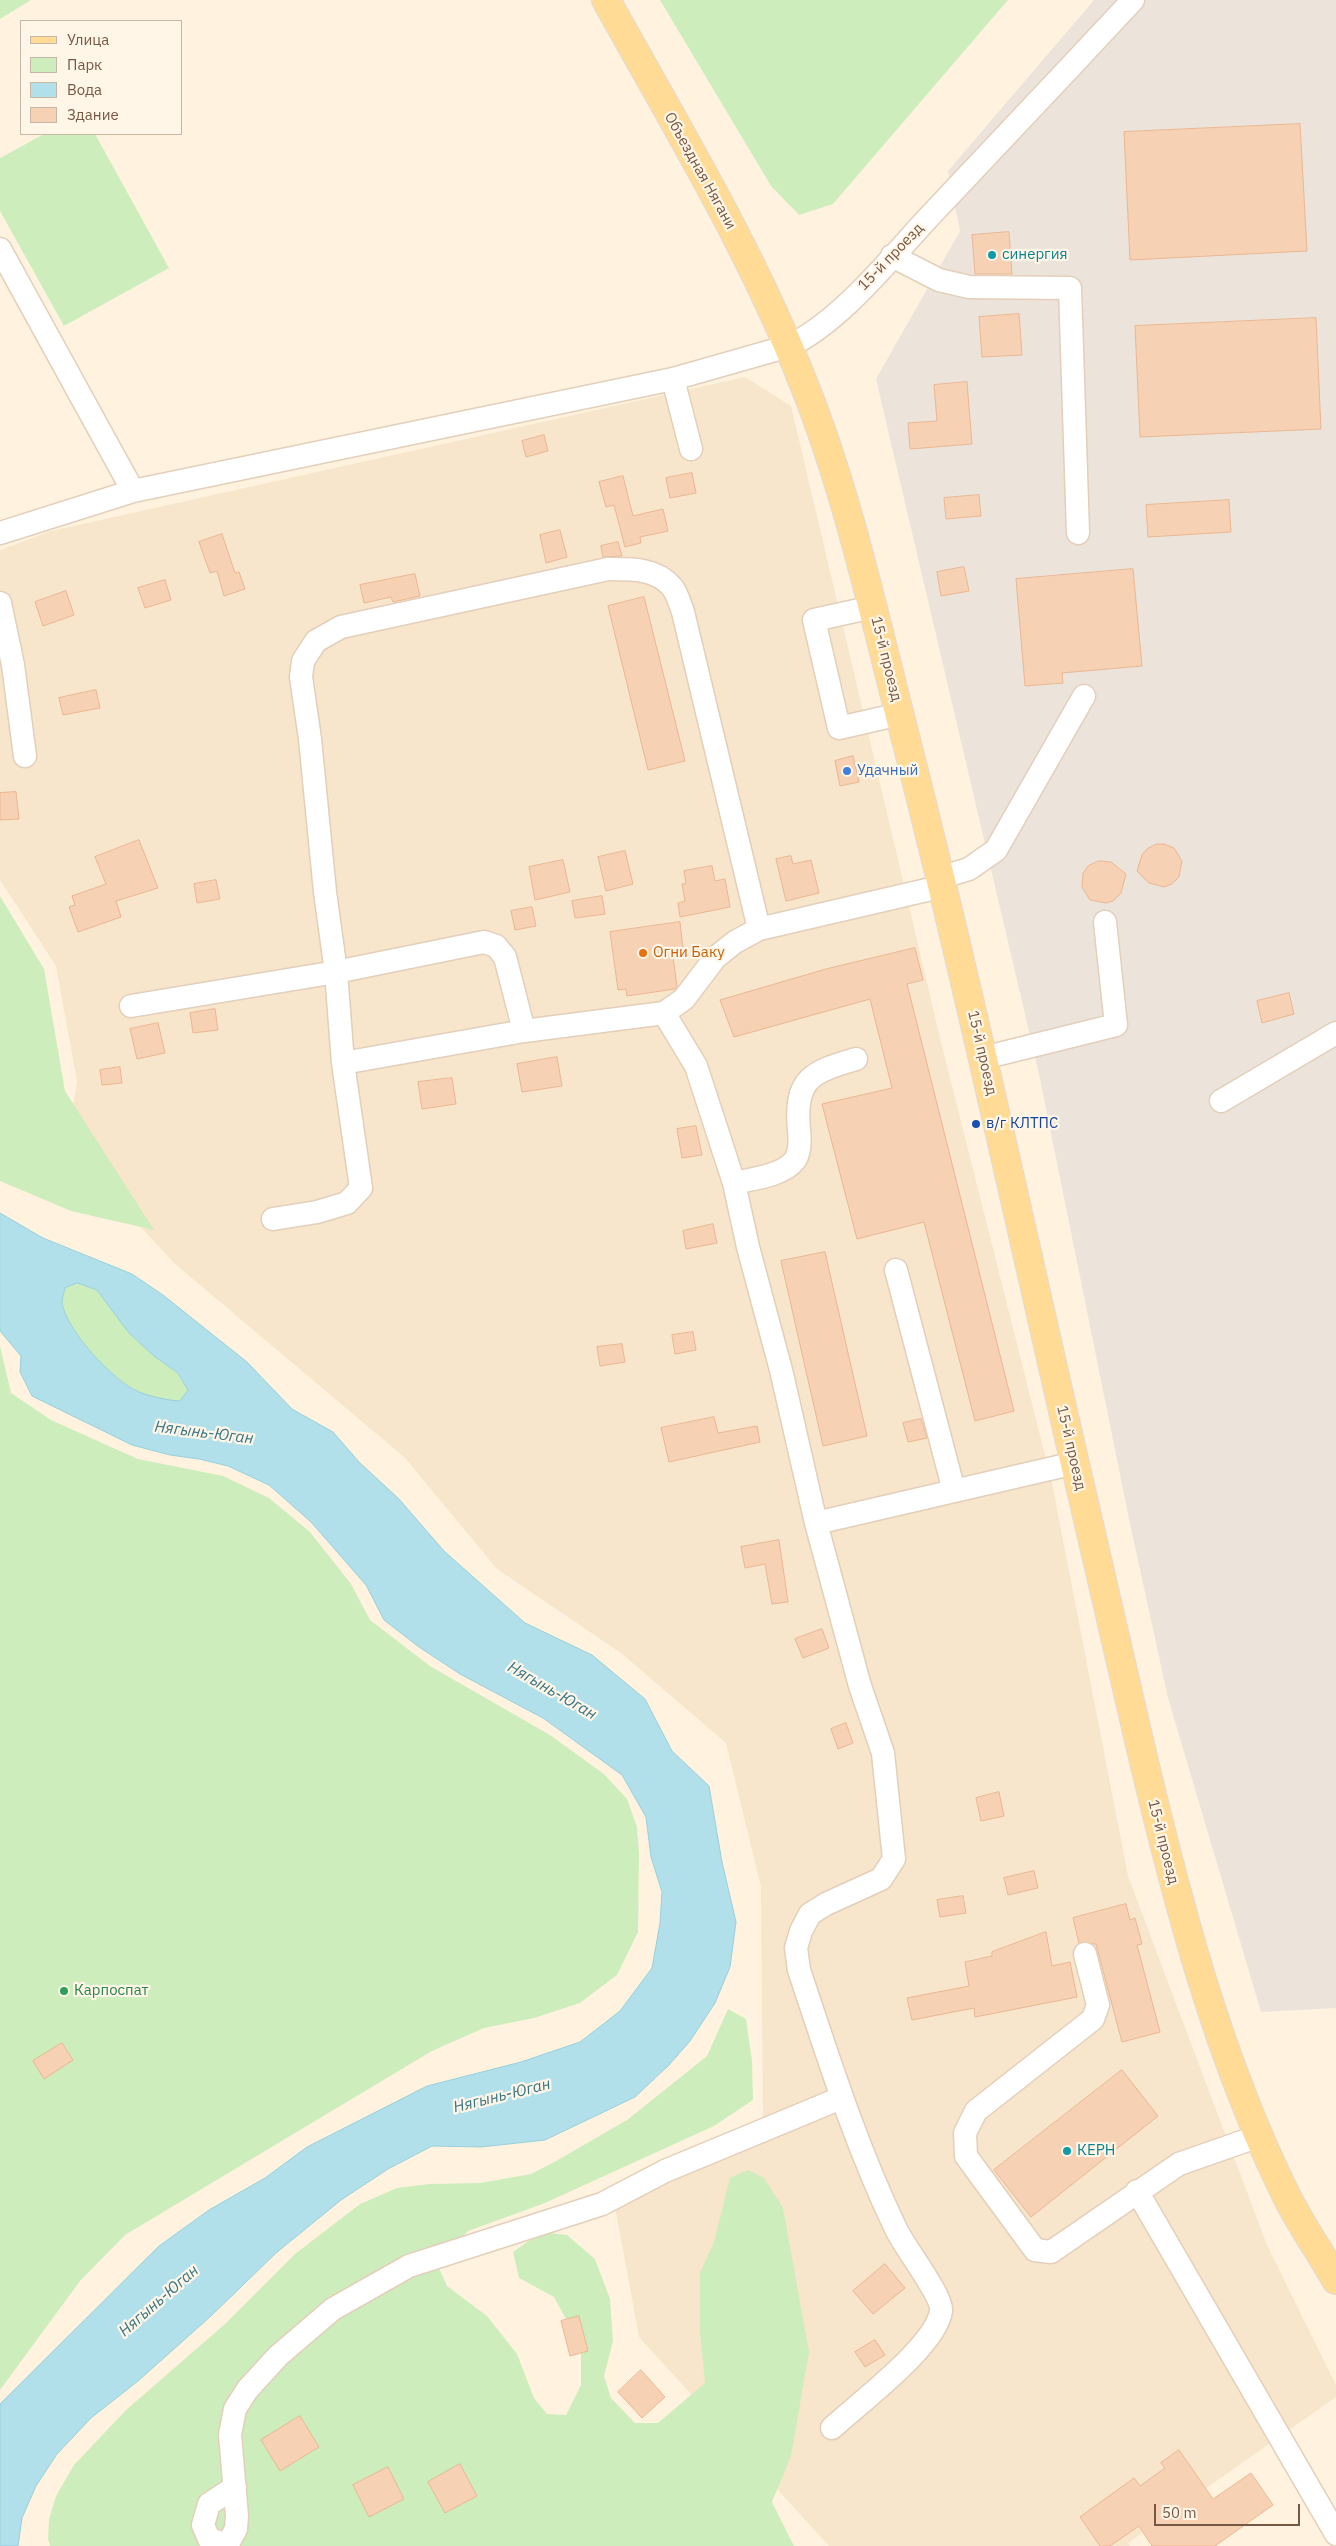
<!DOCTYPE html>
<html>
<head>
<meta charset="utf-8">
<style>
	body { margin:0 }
	#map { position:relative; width:1336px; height:2546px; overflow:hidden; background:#fff3df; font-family:"IBM Plex Sans",sans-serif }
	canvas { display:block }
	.legend { position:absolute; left:20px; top:20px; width:162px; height:115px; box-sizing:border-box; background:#fff6e7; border:1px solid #c9b7a6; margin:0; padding:6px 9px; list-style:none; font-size:15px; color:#775844 }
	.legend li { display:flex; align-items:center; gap:10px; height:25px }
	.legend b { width:25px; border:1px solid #c9b7a6 }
	.scale { position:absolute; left:1154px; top:2504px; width:146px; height:22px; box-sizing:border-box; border:2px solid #775844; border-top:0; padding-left:6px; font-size:15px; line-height:18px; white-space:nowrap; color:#775844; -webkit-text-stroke:4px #fff6e7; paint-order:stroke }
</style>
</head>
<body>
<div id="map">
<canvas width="1336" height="2546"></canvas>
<ul class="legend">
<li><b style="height:6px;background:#ffdb95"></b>Улица</li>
<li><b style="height:14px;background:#ceedbc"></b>Парк</li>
<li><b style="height:14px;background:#b2e0ea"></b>Вода</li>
<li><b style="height:14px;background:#f7d1b4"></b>Здание</li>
</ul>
<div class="scale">50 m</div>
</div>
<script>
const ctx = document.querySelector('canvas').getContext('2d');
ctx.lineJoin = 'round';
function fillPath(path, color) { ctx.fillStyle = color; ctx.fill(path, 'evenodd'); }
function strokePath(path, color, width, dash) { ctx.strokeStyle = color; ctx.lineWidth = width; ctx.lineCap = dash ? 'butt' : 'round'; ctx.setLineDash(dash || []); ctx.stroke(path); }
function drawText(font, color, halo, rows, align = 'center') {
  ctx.font = font + ' "IBM Plex Sans",sans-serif'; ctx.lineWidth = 4.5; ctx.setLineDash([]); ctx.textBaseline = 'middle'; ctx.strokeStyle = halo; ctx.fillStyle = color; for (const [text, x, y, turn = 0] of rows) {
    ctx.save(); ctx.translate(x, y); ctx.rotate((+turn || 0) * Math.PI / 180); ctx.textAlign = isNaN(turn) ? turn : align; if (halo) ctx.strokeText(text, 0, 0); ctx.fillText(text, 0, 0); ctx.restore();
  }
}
const residential = new Path2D(`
	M 745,377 L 791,406 L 941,1042 L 1052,1483 L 1128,1876 L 1267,2245 L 1336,2385 L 1336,2397 L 1128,2543 L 1130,2546 L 829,2546 L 639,2337 L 615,2207 L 763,2141 L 761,1887 L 726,1743 L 621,1653 L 497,1569 L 404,1457 L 175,1264 L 67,1148 L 77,1081 L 56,966 L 0,880 L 0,550 L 51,531 Z`);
const industrial = new Path2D(`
	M 1094,0 L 1336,0 L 1336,2008 L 1261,2012 L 1168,1698 L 1129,1519 L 1039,1074 L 876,379 L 960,231 L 948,171 Z`);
const green = new Path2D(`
	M 0,0 L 31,0 L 0,19 Z
	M 660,0 L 1008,0 L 833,204 L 799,215 L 771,186 Z
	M 44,134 L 95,134 L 169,268 L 64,326 L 0,211 L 0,158 Z
	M 0,896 L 44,969 L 65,1091 L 154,1230 L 71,1211 L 0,1181 Z
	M 78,1283 L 97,1290 L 129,1333 L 154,1356 L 178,1373 L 188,1390 L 180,1402 C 166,1400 152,1398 139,1392 C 114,1382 66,1330 62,1303 C 62,1299 64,1292 65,1288 Z
	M 0,1346 L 11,1393 L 51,1420 L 138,1459 L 223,1476 L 269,1498 L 310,1532 L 351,1584 L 370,1620 L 430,1666 L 550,1735 L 604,1774 L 627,1799 L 637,1827 L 639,1853 L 638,1932 L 617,1975 L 580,2003 L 534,2018 L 484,2028 L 432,2051 L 125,2235 L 80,2281 L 0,2390 Z
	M 728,2009 L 746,2019 L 752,2061 L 753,2100 L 714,2126 L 545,2203 L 468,2231 L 438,2266 L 447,2286 L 487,2316 L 517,2354 L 534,2398 L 547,2414 L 566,2415 L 581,2385 L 581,2347 L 554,2297 L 519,2278 L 513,2252 L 541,2232 L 567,2235 L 595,2259 L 610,2299 L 613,2341 L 604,2376 L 611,2398 L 635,2423 L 658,2423 L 705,2383 L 700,2332 L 700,2273 L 714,2242 L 730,2178 L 748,2170 L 764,2178 L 783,2208 L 809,2352 L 791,2456 L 772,2502 L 794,2546 L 50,2546 L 48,2539 L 49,2519 L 56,2496 L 74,2465 L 126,2410 L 225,2324 L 295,2254 L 360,2204 L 397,2188 L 429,2184 L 480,2183 L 531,2174 L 556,2161 L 627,2120 L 707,2056 Z`);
const water = new Path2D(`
	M 0,1213 L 43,1238 L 132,1274 L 163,1295 L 247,1362 L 292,1409 L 333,1432 L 359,1462 L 399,1499 L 444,1551 L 525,1623 L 592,1655 L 645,1699 L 672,1751 L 709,1786 L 722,1862 L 736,1922 L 730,1967 L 715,2003 L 690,2041 L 669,2065 L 635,2097 L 545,2140 L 481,2147 L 432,2146 L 388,2169 L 341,2200 L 276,2253 L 211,2316 L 138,2381 L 91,2418 L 57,2454 L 36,2486 L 22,2518 L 18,2546 L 0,2546 L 0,2404 L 159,2246 L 209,2210 L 265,2178 L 307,2147 L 427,2086 L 521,2062 L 580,2042 L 620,2011 L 652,1968 L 660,1923 L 662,1892 L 651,1857 L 646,1817 L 622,1775 L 543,1718 L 460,1674 L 419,1647 L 384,1620 L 366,1585 L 311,1522 L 269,1485 L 228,1466 L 199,1459 L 170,1455 L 132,1445 L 32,1396 L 20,1372 L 21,1356 L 0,1331 ZM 78,1283 L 97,1290 L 129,1333 L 154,1356 L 178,1373 L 188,1390 L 180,1401 C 166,1400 152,1397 139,1392 C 114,1382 66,1330 62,1303 C 62,1299 64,1292 65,1288 Z`);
const building = new Path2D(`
	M 1300,124 L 1307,251 L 1130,260 L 1124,132 Z
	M 1009,232 L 1012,274 L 975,274 L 972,235 Z
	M 1019,314 L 1022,355 L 982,357 L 979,317 Z
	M 1316,318 L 1321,429 L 1140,437 L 1135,326 Z
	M 967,382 L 972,444 L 910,449 L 908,423 L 937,421 L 934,385 Z
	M 544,435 L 548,451 L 526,457 L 522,441 Z
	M 692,473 L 696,493 L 670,498 L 666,478 Z
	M 623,476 L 633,516 L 663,509 L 668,531 L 640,537 L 641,543 L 625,547 L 614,505 L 606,507 L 599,482 Z
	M 979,495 L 981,516 L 946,519 L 944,498 Z
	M 1229,500 L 1231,532 L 1148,537 L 1146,505 Z
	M 560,530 L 567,557 L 546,563 L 540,535 Z
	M 222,534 L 235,573 L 239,572 L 245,589 L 224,596 L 217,571 L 210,573 L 199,542 Z
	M 618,542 L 622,556 L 603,557 L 601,546 Z
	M 964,567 L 969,591 L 941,596 L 937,572 Z
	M 1133,569 L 1142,666 L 1062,673 L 1063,683 L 1025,686 L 1016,579 Z
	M 415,574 L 420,596 L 393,602 L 391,597 L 364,603 L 360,585 Z
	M 165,580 L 171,600 L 145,608 L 138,588 Z
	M 66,591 L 74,615 L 43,626 L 35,602 Z
	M 644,597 L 685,761 L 648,770 L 608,606 Z
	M 96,690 L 100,708 L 63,715 L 59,698 Z
	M 853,756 L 859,782 L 840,786 L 835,761 Z
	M 16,792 L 19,819 L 0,820 L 0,793 Z
	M 139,840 L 158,888 L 116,901 L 121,917 L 78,932 L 69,907 L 75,905 L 72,896 L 106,884 L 95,857 Z
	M 1157,844 L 1164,844 L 1174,848 L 1182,861 L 1179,877 L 1172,884 L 1164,887 L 1149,883 L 1137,871 L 1142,855 L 1147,849 Z
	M 625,851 L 633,884 L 606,891 L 598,857 Z
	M 791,856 L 793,864 L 811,860 L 819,893 L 786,901 L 776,859 Z
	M 563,860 L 570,892 L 535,900 L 529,867 Z
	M 1099,861 L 1111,862 L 1126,874 L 1121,893 L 1113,901 L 1106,903 L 1090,900 L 1082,887 L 1083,873 L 1088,866 Z
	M 712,866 L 715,881 L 725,879 L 730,907 L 680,917 L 678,903 L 685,901 L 682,884 L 686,884 L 684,871 Z
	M 216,880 L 220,899 L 197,903 L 194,884 Z
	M 602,896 L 605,914 L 575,918 L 572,901 Z
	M 532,907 L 536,926 L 515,930 L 511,911 Z
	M 680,922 L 683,949 L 672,950 L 677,986 L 675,989 L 627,996 L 626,989 L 618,990 L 610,932 Z
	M 915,948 L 923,980 L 907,984 L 1014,1411 L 975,1421 L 924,1222 L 857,1239 L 822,1104 L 892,1088 L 870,999 L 734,1037 L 720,1000 L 826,969 Z
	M 1289,993 L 1294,1014 L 1262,1023 L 1257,1001 Z
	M 215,1009 L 218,1030 L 193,1033 L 190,1013 Z
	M 158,1023 L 165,1053 L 137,1059 L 130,1029 Z
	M 557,1057 L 562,1086 L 522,1092 L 517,1064 Z
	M 120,1067 L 122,1083 L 102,1085 L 100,1070 Z
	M 452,1078 L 456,1104 L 422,1109 L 418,1082 Z
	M 696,1126 L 702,1155 L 682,1158 L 677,1129 Z
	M 713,1224 L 717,1243 L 686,1249 L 683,1231 Z
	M 825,1252 L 867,1436 L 823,1446 L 781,1261 Z
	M 693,1332 L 696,1350 L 675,1354 L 672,1335 Z
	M 622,1344 L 625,1362 L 600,1366 L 597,1347 Z
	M 714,1417 L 718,1433 L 757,1426 L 760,1442 L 669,1462 L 661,1428 Z
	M 921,1419 L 927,1438 L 908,1442 L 903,1423 Z
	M 779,1540 L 788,1602 L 772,1604 L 765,1564 L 745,1568 L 741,1547 Z
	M 822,1629 L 829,1648 L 803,1658 L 795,1639 Z
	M 846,1723 L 853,1743 L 838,1749 L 831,1729 Z
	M 999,1792 L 1004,1816 L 981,1821 L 976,1798 Z
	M 1034,1871 L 1038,1888 L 1008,1895 L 1004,1878 Z
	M 963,1896 L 966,1913 L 940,1917 L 937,1900 Z
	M 1126,1904 L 1130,1920 L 1135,1918 L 1142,1944 L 1137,1945 L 1160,2032 L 1122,2042 L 1096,1944 L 1079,1943 L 1073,1918 Z
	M 1046,1932 L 1052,1966 L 1070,1962 L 1077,1997 L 975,2017 L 974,2008 L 912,2020 L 907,1998 L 969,1986 L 965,1962 L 992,1956 L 992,1952 Z
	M 62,2043 L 73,2060 L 44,2079 L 33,2061 Z
	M 1122,2070 L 1158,2116 L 1031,2217 L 994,2170 Z
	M 885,2264 L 905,2288 L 873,2314 L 853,2291 Z
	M 579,2316 L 588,2351 L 570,2356 L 561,2321 Z
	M 875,2340 L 885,2355 L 865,2367 L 855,2352 Z
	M 641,2370 L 665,2397 L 642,2418 L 618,2392 Z
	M 300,2416 L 319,2447 L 280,2471 L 261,2440 Z
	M 1179,2450 L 1213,2499 L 1251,2473 L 1273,2505 L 1215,2546 L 1152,2546 L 1139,2526 L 1110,2546 L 1100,2546 L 1080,2517 L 1134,2478 L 1140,2486 L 1165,2468 L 1161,2463 Z
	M 460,2464 L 477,2496 L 445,2513 L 428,2482 Z
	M 388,2467 L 404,2499 L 369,2517 L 353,2485 Z`);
const minor = new Path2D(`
	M 0,249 L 133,491
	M 892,256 L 939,280 L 969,287 L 1070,288 L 1078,533
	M 673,379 L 691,449
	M 0,533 L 133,491 L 673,379 L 789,346 C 840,322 889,260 928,218 C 996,146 1065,73 1133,0
	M 0,603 L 13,665 L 25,756
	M 873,607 L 814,620 L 839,728 L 900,714
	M 942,877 L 969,869 L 996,850 L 1084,696
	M 944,886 L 759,929 L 683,612 C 680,604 677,593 672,587 C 656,568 631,569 608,569 L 341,627 L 316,641 L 303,661 L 301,677 L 310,739 L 325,892 L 336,972 L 343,1063 L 524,1031 L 664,1013 L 696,1066 L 734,1183 L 748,1247 L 781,1370 L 816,1523 L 1075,1463
	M 131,1006 L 336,972 L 484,942 L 496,946 L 505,957 L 524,1031
	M 664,1013 L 684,999 L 715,958 L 735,942 L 759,929
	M 983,1058 L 1116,1025 L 1105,922
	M 1221,1101 L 1336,1033
	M 734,1183 C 751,1179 783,1176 795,1160 C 800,1153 800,1139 799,1130 C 794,1078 812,1072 856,1059
	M 273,1219 L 317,1212 L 347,1203 L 361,1188 L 343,1063
	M 896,1270 L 954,1491
	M 816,1523 L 860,1686 L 883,1753 L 894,1859 L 881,1879 L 826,1904 L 810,1914 L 801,1931 L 796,1948 L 799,1970 C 828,2057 856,2146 896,2229 C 904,2247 943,2296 941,2311 C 936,2346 859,2403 832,2428
	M 1085,1954 L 1098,2005 L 1093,2019 L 976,2111 L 965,2133 L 966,2156 L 1035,2250 L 1051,2252 L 1179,2164 L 1259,2136
	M 1137,2191 L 1336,2534
	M 235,2487 L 209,2504 L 203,2525 L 209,2539 L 222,2543 L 230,2540 L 236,2529 L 237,2516 L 230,2435 L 235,2409 L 247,2390 L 278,2356 L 333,2309 L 409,2266 L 602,2204 L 665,2171 L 841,2098`);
const major = new Path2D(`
	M 606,0 C 676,126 752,251 805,387 C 848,495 873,611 902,724 C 963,962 1015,1202 1070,1442 C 1093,1545 1117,1647 1141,1749 C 1177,1901 1217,2056 1287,2197 C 1301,2225 1320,2252 1336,2280`);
const markers = [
	[992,255,5,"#0f9aa8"],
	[847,771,5,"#3f7fe0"],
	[643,953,5,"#e8710a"],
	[976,1124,5,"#1a4fb4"],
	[64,1991,5,"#2e9e5b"],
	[1067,2151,5,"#0f9aa8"]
];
const streetNames = [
	["Объездная Нягани",700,171,61],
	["15-й проезд",891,257,-46],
	["15-й проезд",886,659,76],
	["15-й проезд",982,1053,77],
	["15-й проезд",1071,1448,77],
	["15-й проезд",1163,1842,76]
];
const cultureNames = [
	["синергия",1002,255],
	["КЕРН",1077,2151]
];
const shopNames = [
	["Удачный",857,771]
];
const foodNames = [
	["Огни Баку",653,953]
];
const transitNames = [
	["в/г КЛТПС",986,1124]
];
const leisureNames = [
	["Карпоспат",74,1991]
];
const waterNames = [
	["Нягынь-Юган",204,1433,7],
	["Нягынь-Юган",552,1691,30],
	["Нягынь-Юган",502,2096,-14],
	["Нягынь-Юган",159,2301,-41]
];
fillPath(residential, '#f7e5cc');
fillPath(industrial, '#ece4db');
fillPath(green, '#ceedbc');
fillPath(water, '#b2e0ea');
strokePath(water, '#97cfdc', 1);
fillPath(building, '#f7d1b4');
strokePath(building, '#ebb792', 1);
strokePath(minor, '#e3cfba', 25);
strokePath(major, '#e1dad6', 30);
strokePath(minor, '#fff', 22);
strokePath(major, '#ffdb95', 28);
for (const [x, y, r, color] of markers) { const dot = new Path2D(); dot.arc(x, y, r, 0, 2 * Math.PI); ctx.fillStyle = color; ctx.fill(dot); strokePath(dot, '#fff6e7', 2); }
drawText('15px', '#775844', '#fff6e7', streetNames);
drawText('15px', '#0d838f', '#fff6e7', cultureNames, 'left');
drawText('15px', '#366cbe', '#fff6e7', shopNames, 'left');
drawText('15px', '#c56008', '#fff6e7', foodNames, 'left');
drawText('15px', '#164399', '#fff6e7', transitNames, 'left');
drawText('15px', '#27864d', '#fff6e7', leisureNames, 'left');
drawText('italic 16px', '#397786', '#fff6e7', waterNames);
</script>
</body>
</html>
